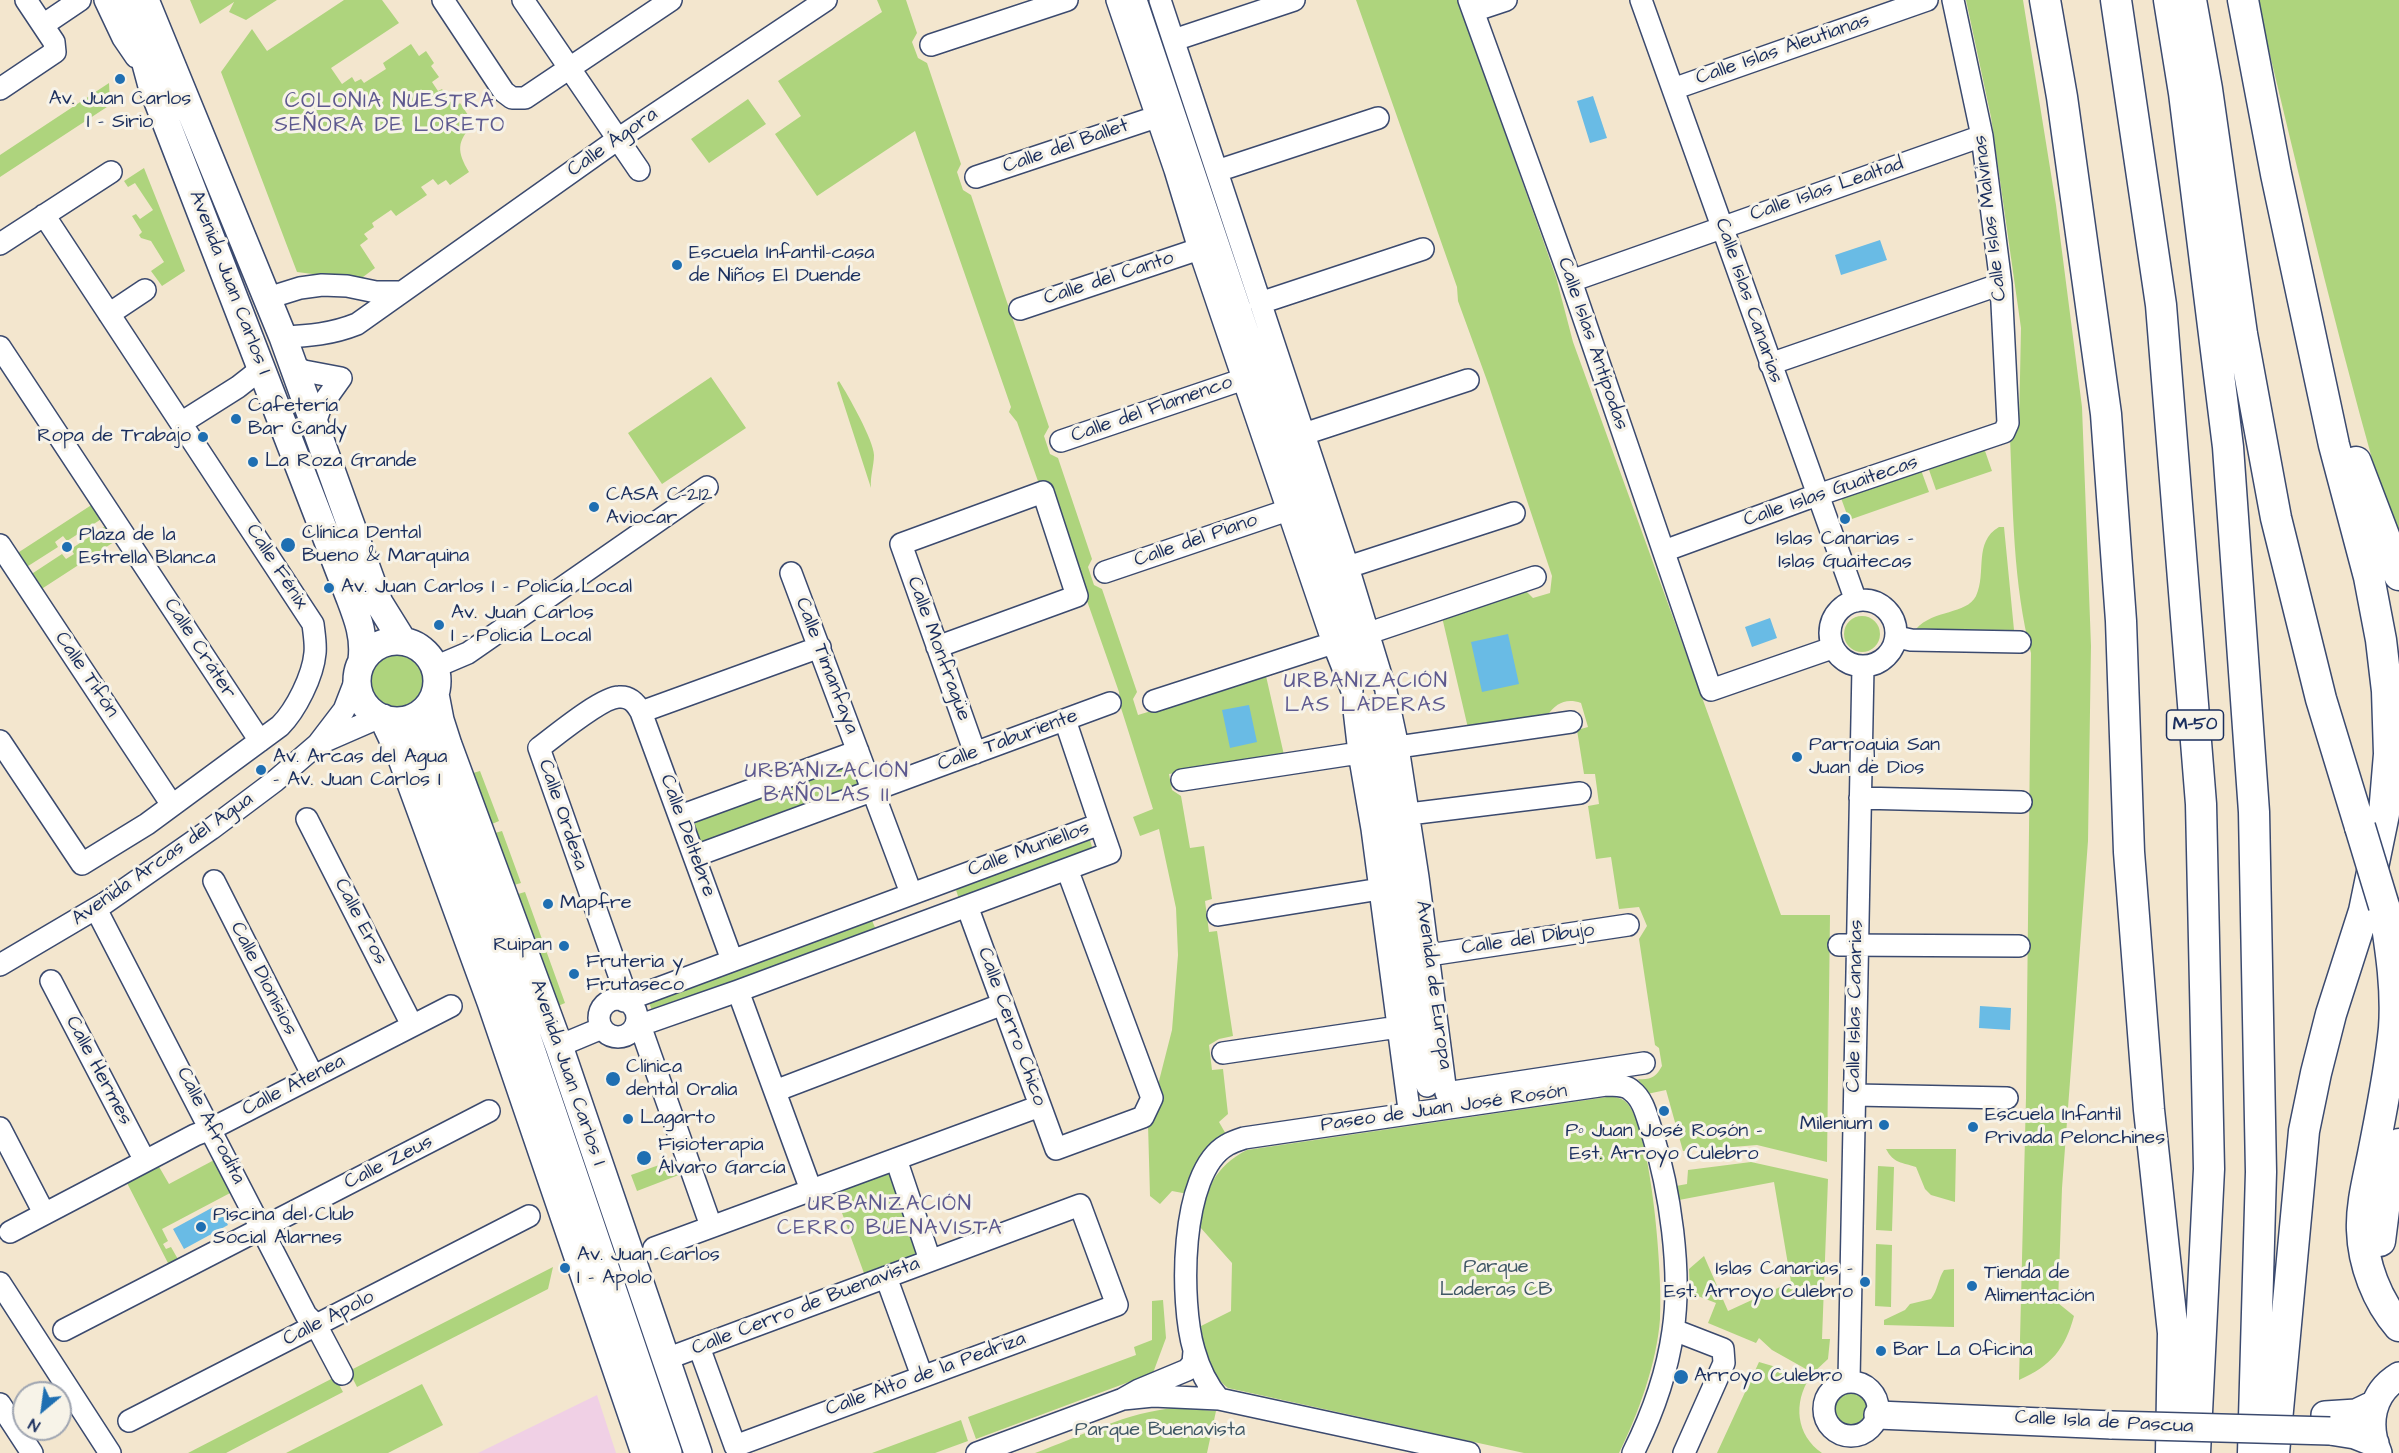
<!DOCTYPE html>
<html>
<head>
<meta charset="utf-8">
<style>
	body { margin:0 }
	#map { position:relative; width:2399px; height:1453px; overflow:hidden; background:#f3e6ce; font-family:"Architects Daughter",sans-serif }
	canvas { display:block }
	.north { position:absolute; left:12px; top:1381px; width:60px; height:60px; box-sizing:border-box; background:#f7f3e8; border:2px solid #9fa5b1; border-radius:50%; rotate:209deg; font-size:16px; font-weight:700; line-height:24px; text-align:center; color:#1b2f5e }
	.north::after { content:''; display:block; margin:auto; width:21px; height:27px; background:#1f6fb2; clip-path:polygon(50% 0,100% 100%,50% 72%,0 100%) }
</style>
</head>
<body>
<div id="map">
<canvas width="2399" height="1453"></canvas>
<div class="north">N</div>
</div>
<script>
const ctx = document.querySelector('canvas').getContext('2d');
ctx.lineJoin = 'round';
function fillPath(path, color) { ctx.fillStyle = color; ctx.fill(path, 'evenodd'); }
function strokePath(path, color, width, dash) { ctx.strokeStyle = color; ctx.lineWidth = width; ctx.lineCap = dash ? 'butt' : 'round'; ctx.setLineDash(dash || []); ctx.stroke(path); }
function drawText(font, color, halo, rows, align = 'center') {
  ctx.font = font + ' "Architects Daughter",sans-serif'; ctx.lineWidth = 6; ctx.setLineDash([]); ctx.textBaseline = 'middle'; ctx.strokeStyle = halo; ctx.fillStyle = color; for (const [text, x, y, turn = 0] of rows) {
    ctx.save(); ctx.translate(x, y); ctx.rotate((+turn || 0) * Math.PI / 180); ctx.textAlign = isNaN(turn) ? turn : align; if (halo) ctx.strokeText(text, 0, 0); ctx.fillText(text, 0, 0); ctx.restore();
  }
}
const built = new Path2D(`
	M 597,1395 L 616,1453 L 478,1453 Z`);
const green = new Path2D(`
	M 190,0 L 277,0 L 246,20 L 229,12 L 234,2 L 200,24 Z
	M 344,0 L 382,0 L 399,23 L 331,68 L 342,84 L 352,77 L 355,82 L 361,79 L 364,83 L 386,69 L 383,63 L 411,44 L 419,56 L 426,51 L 434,63 L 431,66 L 439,77 L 432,82 L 438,91 L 442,89 L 450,102 L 454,100 L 458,105 L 460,103 L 474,124 C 456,141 457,152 469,172 L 450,185 L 446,180 L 438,185 L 433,179 L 421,187 L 427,195 L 396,216 L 391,210 L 372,223 L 374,227 L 364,234 L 368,239 L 360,245 L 375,268 L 359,280 L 297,272 L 221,72 L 252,29 L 267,51 Z
	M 877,0 L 906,0 L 917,33 L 912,42 L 918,58 L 927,63 L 961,164 L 957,172 L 963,190 L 971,195 L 1049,427 L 1044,436 L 1050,454 L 1058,458 L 1092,559 L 1088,567 L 1094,585 L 1102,589 L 1137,692 L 1133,699 L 1138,715 L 1266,676 L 1284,755 L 1169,774 L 1172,790 L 1181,796 L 1190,848 L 1204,846 L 1212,899 L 1205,901 L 1209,932 L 1217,931 L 1233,1036 L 1219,1039 L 1209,1045 L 1212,1070 L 1223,1069 L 1228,1114 L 1219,1122 L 1227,1136 L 1188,1194 L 1172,1191 L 1160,1204 L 1150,1196 L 1148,1124 L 1172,1030 L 1178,955 L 1176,908 L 1159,829 L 1140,836 L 1133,817 L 1153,809 L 1121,708 L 1119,692 L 1046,484 L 1039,484 L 1017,422 L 1009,412 L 1011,407 L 915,131 L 817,196 L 775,134 L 801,116 L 778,81 L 882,12 Z
	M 1356,0 L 1458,0 L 1556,277 L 1573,342 L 1781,915 L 1830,915 L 1827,1162 L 1757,1145 L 1683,1151 L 1666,1090 L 1647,1094 L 1638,1079 C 1651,1080 1656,1077 1662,1066 L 1659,1048 L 1655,1045 L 1639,939 L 1647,926 L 1639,907 L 1619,909 L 1611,857 L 1596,859 L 1588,806 L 1599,804 L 1595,774 L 1584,774 L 1577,730 L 1588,727 L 1581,703 C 1566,698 1556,703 1547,716 L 1468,728 L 1442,617 L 1524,589 L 1533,598 L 1550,593 L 1552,576 L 1489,386 L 1458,301 L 1457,287 Z
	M 1966,0 L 2023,0 L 2056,205 L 2082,407 L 2091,646 L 2088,841 L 2062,1188 L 2058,1303 L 2074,1316 C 2065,1349 2051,1366 2019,1380 L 2026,1097 L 2031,653 C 2013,584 2013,509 2010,437 L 2019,426 L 2021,328 L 1991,117 Z
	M 2257,0 L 2399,0 L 2399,553 C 2345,371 2301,185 2257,0 Z
	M 109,83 L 110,105 L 0,177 L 0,155 Z
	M 748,99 L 766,124 L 709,163 L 691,139 Z
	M 144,168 L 185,271 L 162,286 L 151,271 L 164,262 L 151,241 L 141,238 L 139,235 L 142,232 L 132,216 L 136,214 L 140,219 L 153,210 L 135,183 L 128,187 L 124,181 Z
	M 711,377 L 746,428 L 662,484 L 628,433 Z
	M 839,381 C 848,395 874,441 874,455 C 874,466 870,476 871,488 L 837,383 Z
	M 1984,448 L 1992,471 L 1936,490 L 1928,467 Z
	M 1921,470 L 1929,492 L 1849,520 L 1841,498 Z
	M 93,504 L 103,518 L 67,541 L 63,536 L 55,542 L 58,547 L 25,568 L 16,554 Z
	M 107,525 L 117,540 L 40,590 L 30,575 L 62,554 L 66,559 L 74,554 L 71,549 Z
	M 1999,527 L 2004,527 L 2014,630 L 1916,629 C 1934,609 1966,615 1976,596 C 1987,573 1973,542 1999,527 Z
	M1844 634a18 18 0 1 1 36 0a18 18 0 1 1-36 0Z
	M369 680a27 27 0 1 1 54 0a27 27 0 1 1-54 0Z
	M 854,758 L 865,787 L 699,848 L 688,819 Z
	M 480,771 L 499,821 L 492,824 L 473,773 Z
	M 502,831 L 521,883 L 514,885 L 495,833 Z
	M 1089,837 L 1093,850 L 959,899 L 955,887 Z
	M 525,892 L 565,1003 L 558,1006 L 518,894 Z
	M 871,918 L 876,930 L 653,1013 L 648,1000 Z
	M 1607,1097 C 1615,1097 1622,1097 1628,1104 C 1652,1134 1663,1278 1660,1319 C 1657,1362 1638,1415 1619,1453 L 1524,1453 L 1228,1388 C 1209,1374 1204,1348 1201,1326 L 1231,1311 L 1232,1263 L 1200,1227 C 1204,1191 1215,1166 1247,1150 Z
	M 1886,1149 L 1956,1149 L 1955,1202 L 1931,1195 L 1925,1189 L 1916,1167 C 1902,1162 1894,1164 1886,1149 Z
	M 216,1159 L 232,1192 L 162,1229 L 168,1241 L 163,1244 L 166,1249 L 171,1247 L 179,1261 L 169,1265 L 126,1181 L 158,1165 L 169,1184 Z
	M 676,1159 L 684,1173 L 637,1191 L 631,1175 Z
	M 1751,1162 L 1828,1179 L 1822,1339 L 1830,1339 L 1828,1359 L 1813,1373 L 1772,1350 L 1759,1338 L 1756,1343 L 1708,1323 L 1716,1303 L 1690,1293 L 1689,1269 L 1704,1256 L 1728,1311 L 1791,1282 L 1774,1182 L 1679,1200 L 1676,1186 L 1687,1184 L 1688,1170 Z
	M 1878,1166 L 1894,1167 L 1892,1231 L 1876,1230 Z
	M 892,1170 L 923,1255 L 865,1276 L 834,1191 Z
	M 1876,1244 L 1892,1245 L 1891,1307 L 1875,1306 Z
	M 553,1267 L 548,1289 L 357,1387 L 349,1371 Z
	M 1954,1269 L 1954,1327 L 1884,1325 L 1884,1320 L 1905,1310 L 1910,1304 L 1931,1299 C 1938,1290 1938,1279 1944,1270 Z
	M 1163,1300 L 1166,1338 L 1153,1373 L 976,1439 L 968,1417 L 1136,1355 L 1134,1347 L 1152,1340 L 1152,1301 Z
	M 1759,1362 L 1810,1377 C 1793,1403 1796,1435 1822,1453 L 1717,1453 Z
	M 335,1377 L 343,1392 L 226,1453 L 188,1453 Z
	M 422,1384 L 443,1425 L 388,1453 L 286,1453 Z
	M1832 1410a19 19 0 1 1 38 0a19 19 0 1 1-38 0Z
	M 1176,1408 L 1216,1411 L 1207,1453 L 1035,1453 C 1079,1437 1129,1411 1176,1408 Z
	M 961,1420 L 968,1441 L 935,1453 L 872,1453 Z`);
const water = new Path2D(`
	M 1593,96 L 1607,138 L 1590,143 L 1577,101 Z
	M 1880,240 L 1887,260 L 1841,275 L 1835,255 Z
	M 1770,618 L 1777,638 L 1752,647 L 1745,627 Z
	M 1508,634 L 1519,684 L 1482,692 L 1471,642 Z
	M 1249,705 L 1257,742 L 1230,748 L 1222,710 Z
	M 1980,1006 L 2011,1008 L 2010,1030 L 1979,1028 Z
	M 217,1205 L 228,1225 L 184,1249 L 173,1229 Z`);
const minor = new Path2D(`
	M 105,0 L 123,38 L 136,57
	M 443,0 L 504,92 L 512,98 L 525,98 L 671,0
	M 523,0 L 639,170
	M 1117,0 L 1175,170 L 1199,249 L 1333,643 L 1352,691
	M 1136,0 L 1364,676
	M 1160,0 L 1348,567 L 1384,685
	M 1469,0 L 1571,281 L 1711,690 L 1832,648
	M 1641,0 L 1856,601
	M 1473,11 L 1506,0
	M 43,25 L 80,0
	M 1174,40 L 1294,0
	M 931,45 L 1067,0
	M 0,89 L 55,52 L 54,42 L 26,0
	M 1673,89 L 1927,0
	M 1217,171 L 1378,118
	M 976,177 L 1156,117
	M 0,244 L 111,172
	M 1571,281 L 1982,136
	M 268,298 L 300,288 L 322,285 L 347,286 L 376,292 L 402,292
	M 1260,303 L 1423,249
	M 1020,309 L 1199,249
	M 109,314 L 145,290
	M 283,337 C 309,336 332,334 357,324 L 618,139 L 826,0
	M 0,347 L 260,741
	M 1770,364 L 2001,284
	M 293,366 L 304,371 L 341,378 L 321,406 L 315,423
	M 181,423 L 238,387 L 261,369
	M 1304,434 L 1468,380
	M 1061,441 L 1244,379
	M 0,545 L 172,805
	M 1664,551 L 1806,499 L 2004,432 L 2008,423 L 2001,284 L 1982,136 L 1953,0
	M 1348,567 L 1514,513
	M 1105,572 L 1288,510
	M 791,573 L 911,893
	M1830 633a33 33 0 1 1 66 0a33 33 0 1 1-66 0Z
	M 1369,633 L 1535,577
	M 1897,637 L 1911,640 L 2020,642
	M 937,647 L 1077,596 L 1043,492 L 901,544 L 975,753
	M 435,667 L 468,653 L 707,487
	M 1386,691 L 1398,747 L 1418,877 L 1446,1093 L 1644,1063
	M 1154,701 L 1333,643
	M 1353,701 L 1359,753 L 1372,829 L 1408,1102
	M 1374,710 L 1427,1086
	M 641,712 L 820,647
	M 1065,720 L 1100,824
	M 0,741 L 82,864 L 147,824 L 280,726 C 296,710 313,676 315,653 C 316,644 314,633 313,624 L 44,215
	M 318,744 L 380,717
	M 1398,747 L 1571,722
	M 1182,780 L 1359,753
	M 1860,798 L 2021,802
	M 1409,814 L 1580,793
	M 680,816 L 858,751
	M 307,819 L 412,1025
	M 695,856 L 1110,703
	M 214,881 L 313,1076
	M 967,906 L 1056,1149 L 1143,1117 L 1152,1098 L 1067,869
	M 96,909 L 306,1315 L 316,1325 L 342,1374
	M 1218,915 L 1380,889
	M 1839,945 L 2019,946
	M 1429,955 L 1628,925
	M 0,965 L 105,903 L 211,829 L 275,781 L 318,744 L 344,710 L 356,679
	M 51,981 L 145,1161
	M 738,991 L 811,1190
	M599 1018a19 19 0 1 1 38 0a19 19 0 1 1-38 0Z
	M 622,1000 L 625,992 L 539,748 C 555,736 602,697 619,697 C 630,696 636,703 641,712 L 732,960
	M 624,1001 L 1100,824 L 1110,853 L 738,991 L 635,1027
	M 635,1027 L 642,1031 L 711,1226
	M 559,1046 L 602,1028
	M 1223,1053 L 1398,1027
	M 775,1091 L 1003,1004
	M 1855,1095 L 2007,1098
	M 0,1128 L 44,1213
	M 896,1159 L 930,1260
	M 10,1232 L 195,1135 L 211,1129 L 451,1006
	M 654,1248 L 1040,1106
	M 886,1277 L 922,1376
	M 0,1283 L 110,1453
	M 64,1330 L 489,1111
	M 1674,1330 L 1723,1349 L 1724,1363 L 1684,1453
	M 666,1359 L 1080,1205 L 1117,1305 L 735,1446 L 699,1347
	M 1849,1381 L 1863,667
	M1824 1409a27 27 0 1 1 54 0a27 27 0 1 1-54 0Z
	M 1123,1399 L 1153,1396 L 1219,1399 L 1469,1453
	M 1219,1399 C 1207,1385 1199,1368 1194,1350 C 1180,1304 1179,1172 1227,1145 C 1232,1142 1238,1140 1244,1138 L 1606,1085 C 1615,1086 1625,1084 1632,1091 C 1644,1100 1647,1118 1652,1132 C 1670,1190 1682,1271 1673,1331 C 1667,1374 1652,1415 1633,1453
	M 0,1404 L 32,1453
	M 129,1421 L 529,1216
	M 977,1453 L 1123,1399 L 1139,1390 L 1187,1370 L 1193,1363 L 1194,1351`);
const major = new Path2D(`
	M 122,0 L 142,49 L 152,86 L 350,598 C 358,619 365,637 362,660
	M 145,0 L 283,337 L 379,603 L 402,640
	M357 681a40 40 0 1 1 80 0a40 40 0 1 1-80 0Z
	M 435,694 L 440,720 L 448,745 L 559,1046 L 698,1453
	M 383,718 L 401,756 L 491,1002 L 645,1453
	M 412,718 L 513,996 L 668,1453
	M 1878,1415 L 2112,1425
	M 2325,1415 L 2356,1413 L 2375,1404
	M 2330,1431 L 2355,1435 L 2375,1443
	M 2378,1453 C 2366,1424 2371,1393 2399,1376`);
const highway = new Path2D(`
	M 2045,0 L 2062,97 L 2106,414 L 2121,621 L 2129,852 L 2149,1110 L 2173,1333 L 2171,1453
	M 2116,0 L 2161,305 L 2201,804 L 2209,1169 L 2195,1453
	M 2169,0 L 2184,93 L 2228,447 L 2254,812 L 2261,1172 L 2253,1453
	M 2191,0 L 2207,89 L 2242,334 L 2276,518 L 2321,699 L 2360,827
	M 2243,0 L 2276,174 L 2334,445 L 2369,577 L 2381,640 L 2387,691 L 2389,754 L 2384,814 L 2364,911 L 2331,1014 L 2316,1073 L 2304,1131 L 2274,1453
	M 2356,462 L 2399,575
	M 2384,906 C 2390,946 2397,987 2394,1028 C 2390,1070 2381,1113 2373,1154 C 2368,1179 2361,1205 2362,1230 C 2363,1264 2377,1301 2399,1326
	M 2380,1241 L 2385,1202 L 2399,1144`);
const majorBridge = new Path2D(`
	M 2112,1425 L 2330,1431`);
const highwayBridge = new Path2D(`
	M 2360,827 L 2384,906`);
const markers = [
	[120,79,6,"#1f6fb2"],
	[677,265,6,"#1f6fb2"],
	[236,419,6,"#1f6fb2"],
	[203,437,6,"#1f6fb2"],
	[253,462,6,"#1f6fb2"],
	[594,507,6,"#1f6fb2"],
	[1845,519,6,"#1f6fb2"],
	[288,545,8,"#1f6fb2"],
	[67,547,6,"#1f6fb2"],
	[329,588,6,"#1f6fb2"],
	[439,625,6,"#1f6fb2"],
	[1797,757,6,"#1f6fb2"],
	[261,770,6,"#1f6fb2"],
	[548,904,6,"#1f6fb2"],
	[564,946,6,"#1f6fb2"],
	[574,974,6,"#1f6fb2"],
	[613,1079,8,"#1f6fb2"],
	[1664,1111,6,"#1f6fb2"],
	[628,1119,6,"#1f6fb2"],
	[1884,1125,6,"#1f6fb2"],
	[1973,1127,6,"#1f6fb2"],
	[644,1158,8,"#1f6fb2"],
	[201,1227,6,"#1f6fb2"],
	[565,1268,6,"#1f6fb2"],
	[1865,1282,6,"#1f6fb2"],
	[1972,1286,6,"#1f6fb2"],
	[1881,1351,6,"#1f6fb2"],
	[1681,1377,8,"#1f6fb2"]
];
const shields = [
	[2195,725,57]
];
const shieldNames = [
	["M-50",2195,725]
];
const streetNames = [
	["Calle Islas Aleutianas",1783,50,-19],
	["Calle Ágora",613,143,-35],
	["Calle del Ballet",1066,147,-19],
	["Calle Islas Lealtad",1827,190,-19],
	["Calle Islas Malvinas",1991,218,-97],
	["Calle del Canto",1109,279,-18],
	["Avenida Juan Carlos I",229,283,69],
	["Calle Islas Canarias",1748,301,71],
	["Calle Islas Antípodas",1592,344,71],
	["Calle del Flamenco",1152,410,-19],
	["Calle Islas Guaitecas",1831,492,-19],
	["Calle del Piano",1196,541,-19],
	["Calle Fénix",276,567,57],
	["Calle Cráter",199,649,57],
	["Calle Monfragüe",938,649,70],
	["Calle Timanfaya",826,666,69],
	["Calle Tifón",86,675,56],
	["Calle Taburiente",1008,741,-20],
	["Calle Ordesa",562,815,71],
	["Calle Deltebre",687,836,70],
	["Calle Muniellos",1029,850,-20],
	["Avenida Arcas del Agua",163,860,-35],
	["Calle Eros",360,922,63],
	["Calle del Dibujo",1528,940,-8],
	["Calle Dionisios",263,979,63],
	["Avenida de Europa",1433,985,82],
	["Calle Islas Canarias",1856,1006,-89],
	["Calle Cerro Chico",1011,1027,70],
	["Calle Hermes",98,1071,62],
	["Avenida Juan Carlos I",567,1073,71],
	["Calle Atenea",294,1086,-27],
	["Paseo de Juan José Rosón",1444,1109,-8],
	["Calle Afrodita",210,1126,63],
	["Calle Zeus",389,1163,-27],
	["Calle Cerro de Buenavista",806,1307,-21],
	["Calle Apolo",329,1319,-27],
	["Calle Alto de la Pedriza",926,1375,-20],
	["Calle Isla de Pascua",2104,1423,3]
];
const poiNames = [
	["Av. Juan Carlos",120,100,"center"],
	["I - Sirio",120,123,"center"],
	["Escuela Infantil-casa",689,254],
	["de Niños El Duende",689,277],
	["Cafetería",248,407],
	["Bar Candy",248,430],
	["Ropa de Trabajo",191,437,"right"],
	["La Roza Grande",265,462],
	["CASA C-212",606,496],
	["Aviocar",606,519],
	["Clínica Dental",302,534],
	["Bueno & Marquina",302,557],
	["Plaza de la",79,536],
	["Estrella Blanca",79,559],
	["Islas Canarias -",1845,540,"center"],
	["Islas Guaitecas",1845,563,"center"],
	["Av. Juan Carlos I - Policía Local",341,588],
	["Av. Juan Carlos",451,614],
	["I - Policia Local",451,637],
	["Parroquia San",1809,746],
	["Juan de Dios",1809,769],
	["Av. Arcas del Agua",273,758],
	["- Av. Juan Carlos I",273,781],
	["Mapfre",560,904],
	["Ruipan",552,946,"right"],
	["Fruteria y",586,963],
	["Frutaseco",586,986],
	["Clínica",626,1068],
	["dental Oralia",626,1091],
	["Escuela Infantil",1985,1116],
	["Privada Pelonchines",1985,1139],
	["Lagarto",640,1119],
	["Milenium",1872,1125,"right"],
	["Pº Juan José Rosón -",1664,1132,"center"],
	["Est. Arroyo Culebro",1664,1155,"center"],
	["Fisioterapia",658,1146],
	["Álvaro García",658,1169],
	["Piscina del Club",213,1216],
	["Social Alarnes",213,1239],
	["Av. Juan Carlos",577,1256],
	["I - Apolo",577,1279],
	["Islas Canarias -",1853,1270,"right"],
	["Est. Arroyo Culebro",1853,1293,"right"],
	["Tienda de",1984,1274],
	["Alimentación",1984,1297],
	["Bar La Oficina",1893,1351],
	["Arroyo Culebro",1694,1377]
];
const parkNames = [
	["Parque",1496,1268],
	["Laderas CB",1496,1291],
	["Parque Buenavista",1160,1431]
];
const neighbourhoodNames = [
	["COLONIA NUESTRA",390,103],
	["SEÑORA DE LORETO",390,127],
	["URBANIZACIÓN",1366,683],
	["LAS LADERAS",1366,707],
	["URBANIZACIÓN",827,773],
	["BAÑOLAS II",827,797],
	["URBANIZACIÓN",890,1206],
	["CERRO BUENAVISTA",890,1230]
];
fillPath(built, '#f0d0e5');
fillPath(green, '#aed47d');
fillPath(water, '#69bbe5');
strokePath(minor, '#3b4a6f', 24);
strokePath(major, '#3b4a6f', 30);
strokePath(highway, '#3b4a6f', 33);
strokePath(minor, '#fff', 21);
strokePath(major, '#fff', 27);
strokePath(highway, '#fff', 30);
strokePath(majorBridge, '#3b4a6f', 30, []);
strokePath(highwayBridge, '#3b4a6f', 33, []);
strokePath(majorBridge, '#fff', 27);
strokePath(highwayBridge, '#fff', 30);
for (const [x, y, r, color] of markers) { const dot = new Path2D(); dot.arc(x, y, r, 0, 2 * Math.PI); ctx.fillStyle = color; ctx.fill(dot); strokePath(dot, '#f7f3e8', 2); }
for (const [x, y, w] of shields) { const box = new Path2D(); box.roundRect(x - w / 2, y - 15, w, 30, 4.5); ctx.fillStyle = '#f7f3e8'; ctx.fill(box); strokePath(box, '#1b2f5e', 1.5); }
drawText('bold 18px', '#1b2f5e', null, shieldNames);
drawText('20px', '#1b2f5e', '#f7f3e8', streetNames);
drawText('20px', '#1b2f5e', '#f7f3e8', poiNames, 'left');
drawText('20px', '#405866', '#f7f3e8', parkNames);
ctx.letterSpacing = '1.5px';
drawText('21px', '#5d598f', '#f7f3e8', neighbourhoodNames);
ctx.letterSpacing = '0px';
</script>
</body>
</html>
